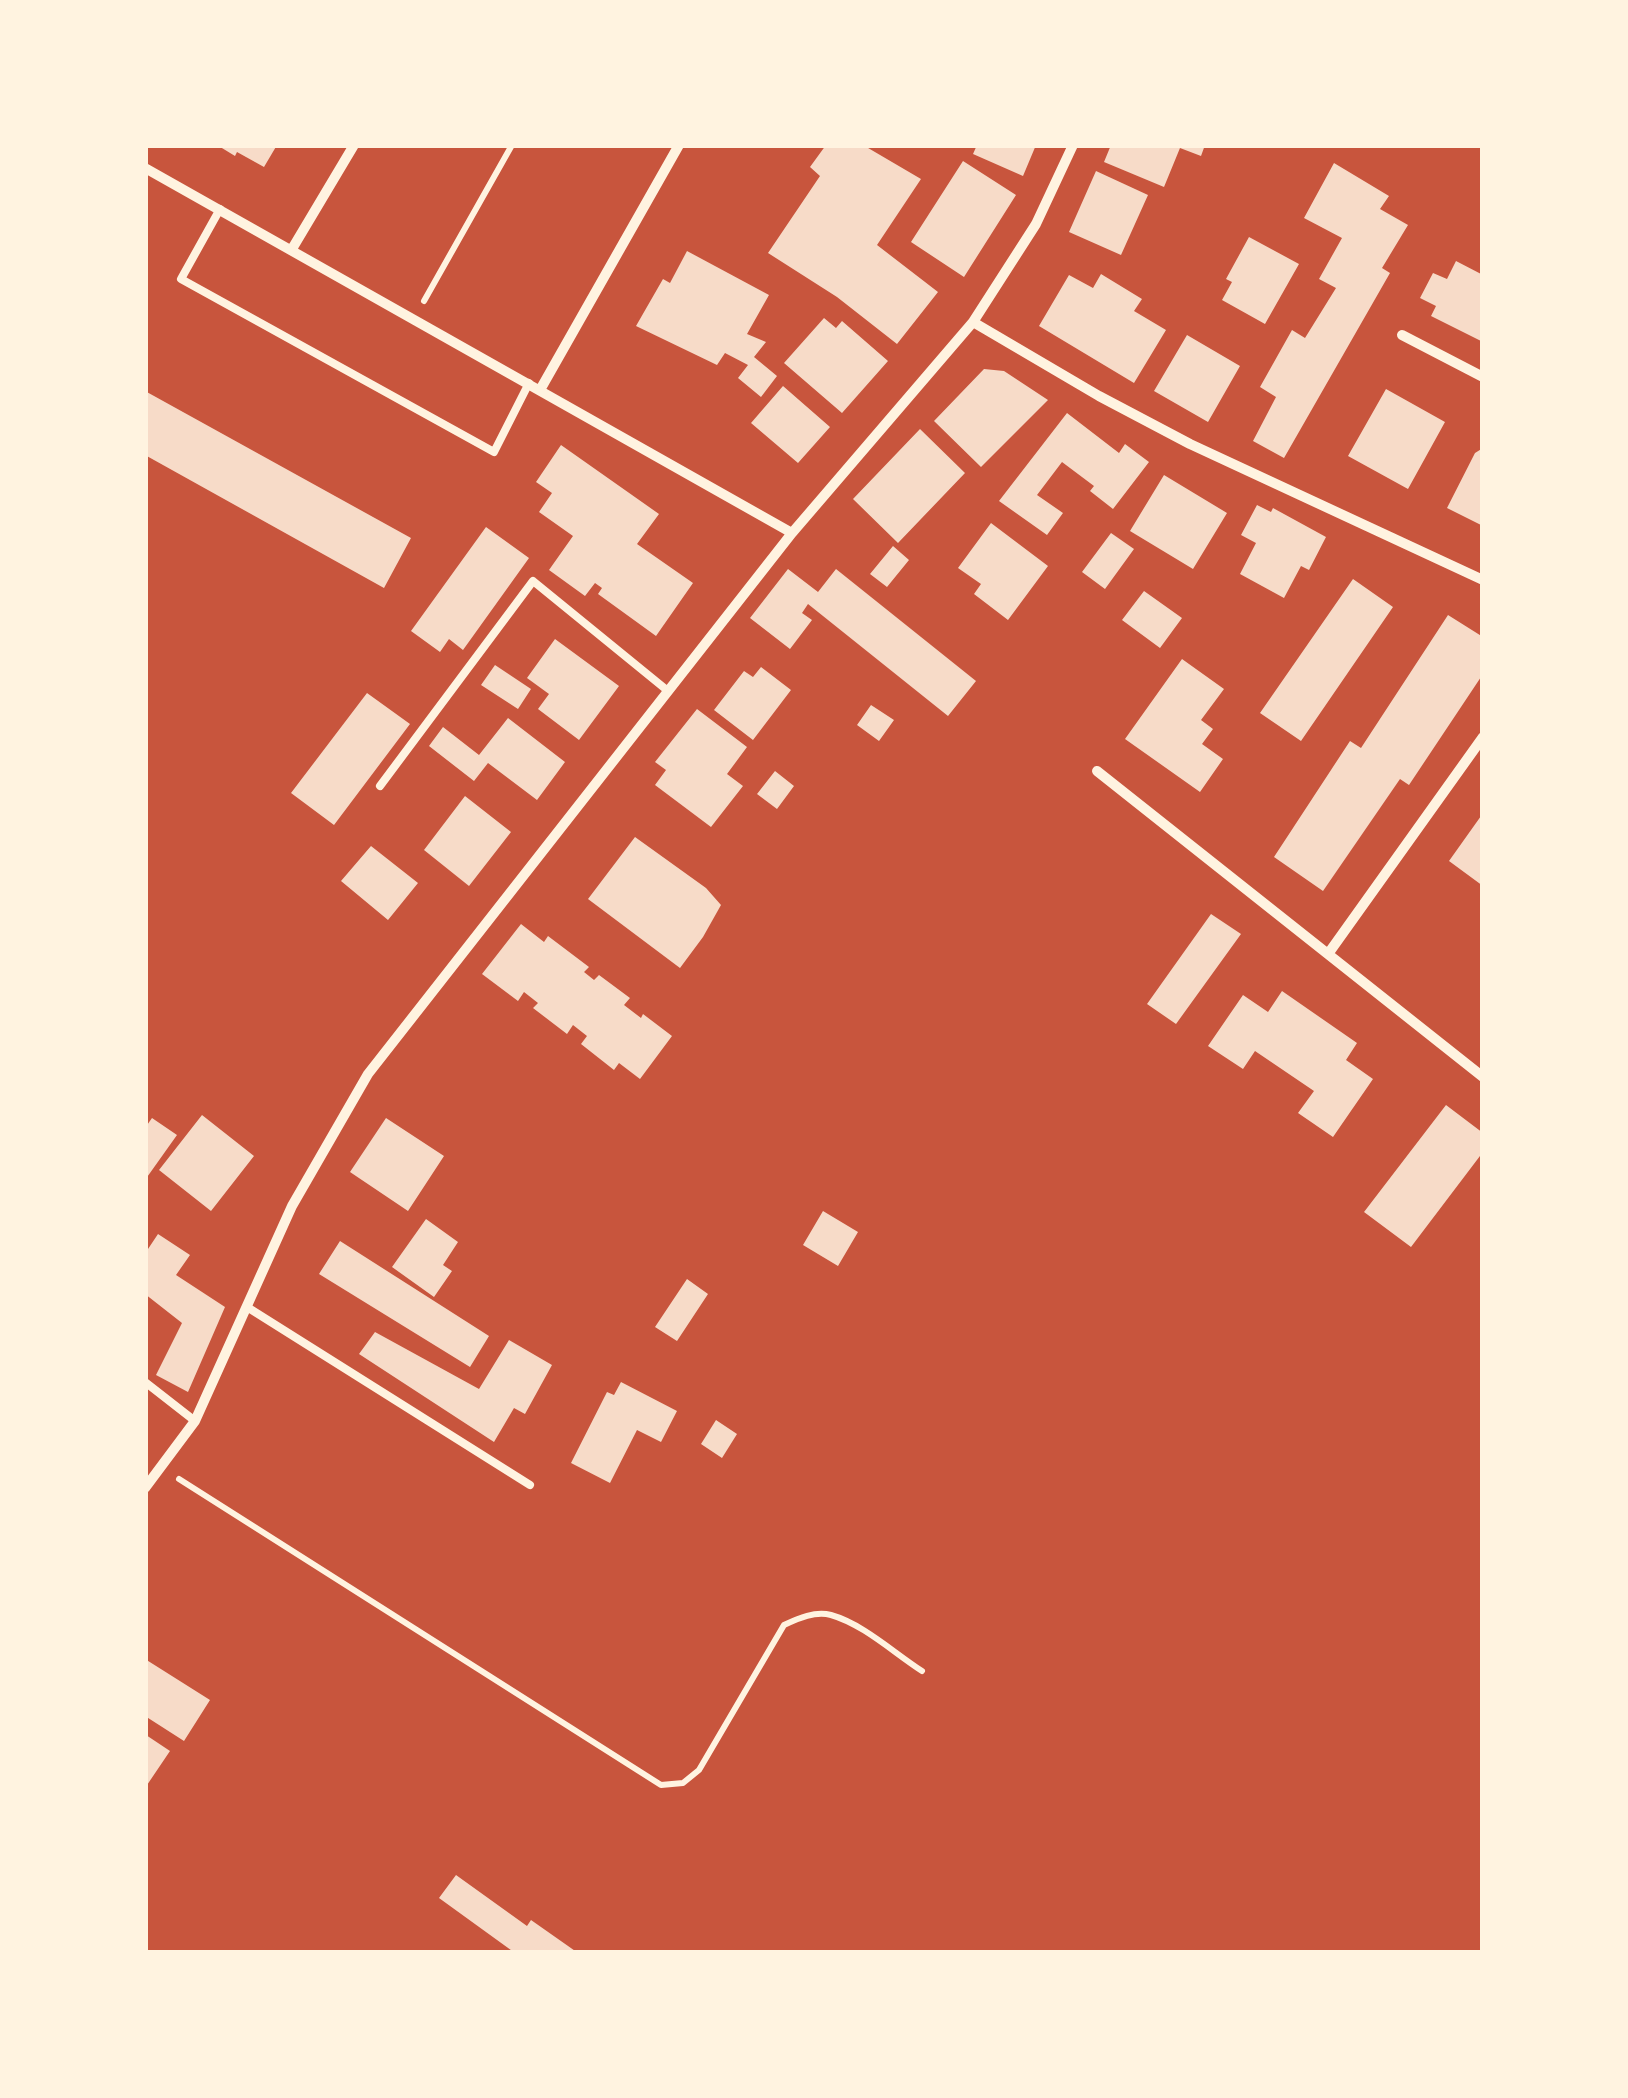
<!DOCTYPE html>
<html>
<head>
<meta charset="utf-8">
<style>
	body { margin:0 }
	#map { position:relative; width:1628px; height:2098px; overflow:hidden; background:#c8553d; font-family:"Open Sans",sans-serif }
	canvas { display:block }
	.frame { position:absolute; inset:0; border:148px solid #fff3e0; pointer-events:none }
</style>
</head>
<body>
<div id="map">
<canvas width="1628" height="2098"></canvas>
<div class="frame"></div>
</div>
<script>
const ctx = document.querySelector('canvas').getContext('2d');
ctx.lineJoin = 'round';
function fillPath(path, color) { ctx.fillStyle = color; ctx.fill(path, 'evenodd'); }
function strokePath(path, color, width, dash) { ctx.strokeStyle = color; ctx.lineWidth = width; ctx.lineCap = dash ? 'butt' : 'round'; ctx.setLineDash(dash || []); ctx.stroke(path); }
const building = new Path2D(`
	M 217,145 L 277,145 L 264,167 L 237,152 L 235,156 Z
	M 826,145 L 863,145 L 921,179 L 877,245 L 938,292 L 897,344 L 837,297 L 768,253 L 820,176 L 810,167 Z
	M 977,145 L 1036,145 L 1023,176 L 973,154 Z
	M 1111,145 L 1205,145 L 1201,156 L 1180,148 L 1164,187 L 1104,162 Z
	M 963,161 L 1016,195 L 964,277 L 911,242 Z
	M 1334,163 L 1389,196 L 1380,209 L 1408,225 L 1382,268 L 1390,273 L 1284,458 L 1253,441 L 1276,397 L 1260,387 L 1292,330 L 1305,338 L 1336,288 L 1319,279 L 1342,238 L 1304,218 Z
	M 1096,171 L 1148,195 L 1121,255 L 1069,232 Z
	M 1249,237 L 1299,264 L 1265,324 L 1222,300 L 1232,282 L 1226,279 Z
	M 687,251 L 769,295 L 747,334 L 766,342 L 754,357 L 777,376 L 761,397 L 738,378 L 748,365 L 725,353 L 717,365 L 636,326 L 663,279 L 670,283 Z
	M 1456,261 L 1483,275 L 1481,341 L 1431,316 L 1436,306 L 1420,298 L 1433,273 L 1447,279 Z
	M 1101,274 L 1142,299 L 1134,311 L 1166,330 L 1134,383 L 1039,326 L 1069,275 L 1093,288 Z
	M 824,318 L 836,328 L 842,321 L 888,361 L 842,413 L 784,363 Z
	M 1187,335 L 1240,366 L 1208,422 L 1154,391 Z
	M 984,369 L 1004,371 L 1048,400 L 981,467 L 934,421 Z
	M 783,386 L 830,427 L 798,463 L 751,423 Z
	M 1386,389 L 1445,422 L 1408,489 L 1348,456 Z
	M 145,391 L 411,538 L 384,588 L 145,455 Z
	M 1067,413 L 1119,453 L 1125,444 L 1149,462 L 1113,509 L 1090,491 L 1094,486 L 1062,462 L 1037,495 L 1063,513 L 1047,535 L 999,501 Z
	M 920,429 L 965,473 L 898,543 L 853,499 Z
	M 561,445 L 659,514 L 637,544 L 693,583 L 656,636 L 598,594 L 602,588 L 595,583 L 585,596 L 549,570 L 573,536 L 539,512 L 552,493 L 536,482 Z
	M 1483,448 L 1483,526 L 1447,508 L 1475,453 Z
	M 1164,475 L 1227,513 L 1193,569 L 1130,531 Z
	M 1257,505 L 1271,512 L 1273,508 L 1326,537 L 1309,570 L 1301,566 L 1284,598 L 1240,574 L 1256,543 L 1241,535 Z
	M 991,523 L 1048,566 L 1008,620 L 974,594 L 981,584 L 958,568 Z
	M 486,527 L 529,558 L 463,650 L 449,639 L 440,652 L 411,631 Z
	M 1111,533 L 1134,549 L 1105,589 L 1082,572 Z
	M 893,546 L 909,560 L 887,587 L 870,574 Z
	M 788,569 L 818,592 L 836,569 L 976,681 L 948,716 L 808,604 L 802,613 L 812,620 L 790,649 L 750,618 Z
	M 1353,579 L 1393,607 L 1301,741 L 1260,713 Z
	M 1144,591 L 1182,618 L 1160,648 L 1122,620 Z
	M 1448,615 L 1483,637 L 1483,674 L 1409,785 L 1400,779 L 1323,891 L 1274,857 L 1350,741 L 1361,748 Z
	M 555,639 L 619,686 L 579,740 L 538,709 L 549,694 L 527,678 Z
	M 1182,659 L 1224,689 L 1201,720 L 1213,729 L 1202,744 L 1223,759 L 1200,792 L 1125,739 Z
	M 495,665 L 531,689 L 518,709 L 481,685 Z
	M 761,667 L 791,690 L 753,740 L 714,710 L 744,671 L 753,677 Z
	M 367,693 L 410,724 L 334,825 L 291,793 Z
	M 871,705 L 894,720 L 879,741 L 857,725 Z
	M 697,709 L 747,747 L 727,774 L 743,786 L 711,827 L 655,785 L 666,770 L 655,762 Z
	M 508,718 L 565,762 L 537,800 L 488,763 L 474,781 L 429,746 L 443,727 L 479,755 Z
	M 775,771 L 794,786 L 777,809 L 757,794 Z
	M 465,796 L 511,832 L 469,886 L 424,850 Z
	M 1481,816 L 1483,818 L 1483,886 L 1449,861 Z
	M 635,837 L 706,888 L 721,905 L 703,937 L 680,968 L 588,899 Z
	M 371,846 L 418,883 L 388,920 L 341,881 Z
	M 1211,914 L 1241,934 L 1176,1024 L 1147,1004 Z
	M 521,924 L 544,942 L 548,936 L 589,967 L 584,972 L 594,980 L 599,975 L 630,998 L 624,1005 L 641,1018 L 643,1014 L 672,1036 L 640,1079 L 619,1063 L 614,1070 L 581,1044 L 587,1036 L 573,1025 L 567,1034 L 533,1008 L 538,1003 L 524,992 L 518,1001 L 482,974 Z
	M 1282,991 L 1357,1043 L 1346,1060 L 1373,1079 L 1333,1137 L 1298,1113 L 1314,1091 L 1255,1051 L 1243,1069 L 1208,1046 L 1243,995 L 1268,1012 Z
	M 1446,1105 L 1483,1133 L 1483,1152 L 1411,1247 L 1364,1212 Z
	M 202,1115 L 254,1156 L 211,1211 L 159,1170 Z
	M 152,1118 L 177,1135 L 145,1180 L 145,1128 Z
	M 386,1118 L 444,1156 L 408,1211 L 350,1172 Z
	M 823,1211 L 858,1232 L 838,1266 L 803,1245 Z
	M 426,1219 L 458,1242 L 443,1265 L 452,1271 L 434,1297 L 392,1267 Z
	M 158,1234 L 190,1255 L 176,1275 L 225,1307 L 188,1392 L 156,1375 L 182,1323 L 145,1294 L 145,1247 L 148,1249 Z
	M 340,1241 L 489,1336 L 470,1367 L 319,1274 Z
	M 687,1279 L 708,1294 L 677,1341 L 655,1327 Z
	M 375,1332 L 479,1389 L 509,1340 L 552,1365 L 525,1414 L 514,1408 L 494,1442 L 359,1354 Z
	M 621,1382 L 677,1411 L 661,1442 L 637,1430 L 610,1483 L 571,1463 L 607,1392 L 614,1395 Z
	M 716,1420 L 737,1434 L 722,1458 L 701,1444 Z
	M 145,1659 L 210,1700 L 184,1741 L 145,1716 Z
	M 146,1735 L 170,1751 L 145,1788 L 145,1737 Z
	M 456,1875 L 527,1926 L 531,1920 L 578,1953 L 515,1953 L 439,1898 Z`);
const path = new Path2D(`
	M 424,301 L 512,145
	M 179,1479 L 661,1785 L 683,1783 L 699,1770 L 784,1625 C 799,1618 815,1611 831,1615 C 863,1624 894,1653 922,1671`);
const service = new Path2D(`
	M 220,209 L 181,279 L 494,452 L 529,383
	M 380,786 L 533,581 L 668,691
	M 247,1307 L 530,1485
	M 145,1382 L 195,1421`);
const minor = new Path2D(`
	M 145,168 L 792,533
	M 292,249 L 354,145
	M 973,322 L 1099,396 L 1190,444 L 1483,580
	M 1402,335 L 1483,377
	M 540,390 L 679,145
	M 1097,771 L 1483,1077
	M 1328,954 L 1483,737
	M 145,1488 L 195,1421 L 292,1206 L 368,1074 L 792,533 L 973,322 L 1036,224 L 1073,145`);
fillPath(building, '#f7dbc8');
strokePath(path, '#fff3e0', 6);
strokePath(service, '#fff3e0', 8);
strokePath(minor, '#fff3e0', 10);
</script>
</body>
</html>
